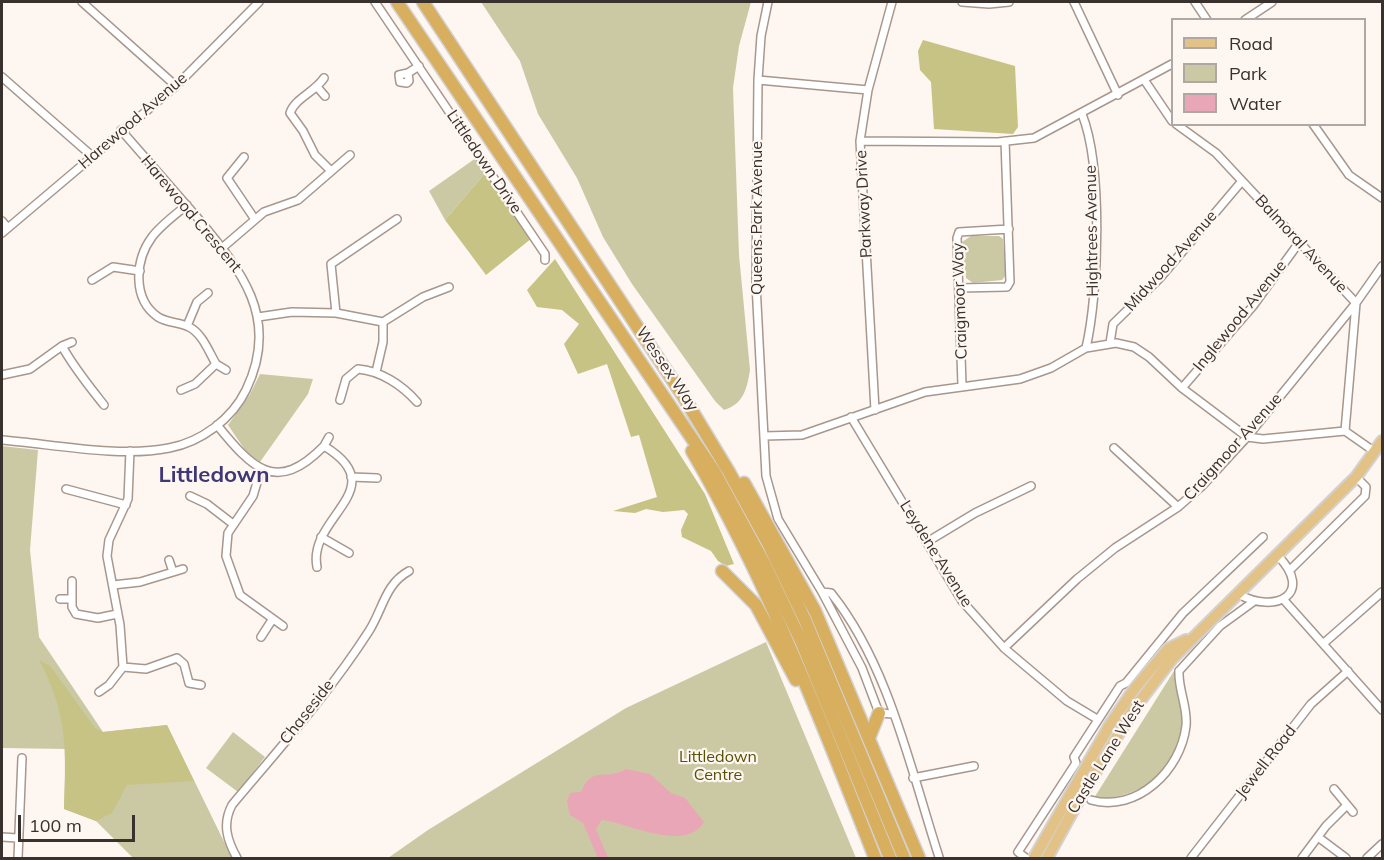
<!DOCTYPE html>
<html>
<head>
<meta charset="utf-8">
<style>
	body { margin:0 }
	#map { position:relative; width:1384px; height:860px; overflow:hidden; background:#fdf6f1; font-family:Mulish,sans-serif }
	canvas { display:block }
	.frame { position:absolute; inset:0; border:3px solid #38312d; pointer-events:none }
	.legend { position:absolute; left:1171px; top:18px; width:195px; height:108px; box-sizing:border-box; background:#fdf6f1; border:2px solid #aea7a3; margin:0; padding:8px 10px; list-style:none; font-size:18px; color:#38312d }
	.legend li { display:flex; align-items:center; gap:12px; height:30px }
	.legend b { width:30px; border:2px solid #aea7a3 }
	.scale { position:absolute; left:18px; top:815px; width:117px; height:27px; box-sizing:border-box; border:3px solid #38312d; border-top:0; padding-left:8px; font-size:18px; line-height:21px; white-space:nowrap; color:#38312d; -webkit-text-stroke:4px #fdf6f1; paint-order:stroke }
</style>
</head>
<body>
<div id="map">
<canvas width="1384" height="860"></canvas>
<div class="frame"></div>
<ul class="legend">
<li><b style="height:8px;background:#e2c287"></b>Road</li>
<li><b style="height:16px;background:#cbc9a4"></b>Park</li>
<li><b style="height:16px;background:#e9a6b6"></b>Water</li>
</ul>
<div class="scale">100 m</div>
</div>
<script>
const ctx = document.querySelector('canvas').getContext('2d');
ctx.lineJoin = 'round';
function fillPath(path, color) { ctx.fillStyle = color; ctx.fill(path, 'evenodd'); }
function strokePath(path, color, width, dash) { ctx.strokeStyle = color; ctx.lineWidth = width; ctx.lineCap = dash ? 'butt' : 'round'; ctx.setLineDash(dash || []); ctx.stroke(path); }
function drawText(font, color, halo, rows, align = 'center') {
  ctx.font = font + ' Mulish,sans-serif'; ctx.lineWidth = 4.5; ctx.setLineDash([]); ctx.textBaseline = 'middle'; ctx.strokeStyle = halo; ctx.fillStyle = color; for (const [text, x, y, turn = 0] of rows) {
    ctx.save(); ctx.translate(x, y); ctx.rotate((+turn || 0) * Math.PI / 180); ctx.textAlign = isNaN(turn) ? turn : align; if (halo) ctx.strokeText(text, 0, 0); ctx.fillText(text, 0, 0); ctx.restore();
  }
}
const green = new Path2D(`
	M 481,2 L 751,2 L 739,46 L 733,88 L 739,255 L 750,370 C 747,388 744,404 724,410 L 715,401 L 632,284 L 603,237 L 577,178 L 538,114 L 520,61 Z
	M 476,158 L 486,172 L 445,220 L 429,191 Z
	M 971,236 L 999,236 L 1003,239 L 1006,275 L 1002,280 L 973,283 L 966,278 L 962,242 Z
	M 260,374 L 313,379 L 308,394 L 260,462 L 247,453 L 228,425 L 250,394 Z
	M 2,446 L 38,450 L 30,550 L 39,637 L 103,732 L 167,725 L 232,858 L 133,858 L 96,821 L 64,809 L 66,749 L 2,748 Z
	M 766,642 L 856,858 L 388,858 L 428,830 L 626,708 Z
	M 1174,671 C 1176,677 1175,683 1177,689 C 1179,702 1183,713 1182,726 C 1178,772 1137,801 1094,798 Z
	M 233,732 L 265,757 L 238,792 L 206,768 Z`);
const forest = new Path2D(`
	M 923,40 L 1015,66 L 1018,127 L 1013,134 L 934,129 L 931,82 L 920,70 L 918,51 Z
	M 486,172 L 532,238 L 486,275 L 445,220 Z
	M 555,259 L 705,494 L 734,564 L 726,566 L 718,561 L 711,551 L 682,537 L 681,530 L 688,514 L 684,510 L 663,512 L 646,509 L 635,513 L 613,511 L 657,497 L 639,435 L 631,437 L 607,364 L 578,374 L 564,344 L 579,324 L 562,310 L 537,307 L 527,290 Z
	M 39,660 L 50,666 L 95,728 L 103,732 L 167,725 L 194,781 L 127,785 L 112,813 L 96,821 L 64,809 C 66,751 68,713 39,660 Z`);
const water = new Path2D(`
	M 626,769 L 650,774 L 671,793 L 685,798 L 704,822 C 686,853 628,823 602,820 L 596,829 L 608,858 L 598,858 L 583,823 L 570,815 L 567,802 L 570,793 L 581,792 C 593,764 604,782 626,769 Z`);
const stream = new Path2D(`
	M 758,37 L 764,2
	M 752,235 L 754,138
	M 753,250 L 753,245`);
const minor = new Path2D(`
	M 82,2 L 176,86
	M 375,2 L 545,254 L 545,260
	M 768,2 L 761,36 L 758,80 L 756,284 L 766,476 L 778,519 L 822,592 L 862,668 L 879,713 L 893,714
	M 962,2 L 989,4 L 1009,2
	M 1074,2 L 1118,95
	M 1195,2 L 1207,20
	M 1245,20 L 1272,2
	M 408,73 L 399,75 L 400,82 L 407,83 L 409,81 L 408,73 L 419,66
	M 2,77 L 92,156
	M 324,78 C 315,92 295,98 290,113 L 303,131 L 315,155 L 331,171
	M 758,80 L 868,90
	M 1145,81 L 1172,121
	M 318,88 L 325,96
	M 1082,114 C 1103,167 1099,292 1086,348
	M 1176,124 L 1216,153 L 1356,303 L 1345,431
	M 1313,124 L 1349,175 L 1382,198
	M 860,141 L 998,142 L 1034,138 L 1172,64
	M 244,157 L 227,178 L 254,218
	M 2,221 L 8,228
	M 2,233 L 176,86 L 259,2
	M 222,248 L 264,212 L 298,200 L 350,155
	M 92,280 L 113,267 L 140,271
	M 959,288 L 1007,287 L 1010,282 L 1005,141
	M 336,313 L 331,264 L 397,219
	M 258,317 L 292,312 L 336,313 L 383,322 L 423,297 L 449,287
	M 187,326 L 197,302 L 208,293
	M 1110,343 L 1113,324 L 1160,278 L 1242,181
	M 62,346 L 72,342
	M 216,364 L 226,370
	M 376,372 L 383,342 L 383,322
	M 2,375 L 30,369 L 62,346 C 74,368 89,386 104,405
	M 962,385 L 957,238 L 959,232 L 1009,229
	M 1182,388 L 1253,306 L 1298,244
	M 181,390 L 195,384 L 216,364 C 209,352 202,333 189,327 C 179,322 167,323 158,317 C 132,299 135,260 152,237 C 161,225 175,215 187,205
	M 340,400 L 346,379 L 358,369 C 381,371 402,385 417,402
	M 875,410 L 860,141 L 868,90 L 892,2
	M 851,417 L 962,601 L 1004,648 L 1067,701 L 1097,719
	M 217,425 C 252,468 276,495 324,446 C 395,489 307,517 317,567
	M 764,436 L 802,435 L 925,392 L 1020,379 L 1051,368 L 1086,348 L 1116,343 L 1134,347 L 1149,357 L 1182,388 L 1247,437 L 1263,439 L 1345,431 L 1375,452
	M 2,440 C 52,444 120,458 169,448 C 201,442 232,419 246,390 C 281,318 241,270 196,216 C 171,187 146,159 121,130
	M 324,446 L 329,437
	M 1114,448 L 1178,507
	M 261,469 L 253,496 L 228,533 L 226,556 L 240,595 L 283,626
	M 351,477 L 377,478
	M 66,489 L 126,505
	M 190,496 L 207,504 L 233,524
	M 321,537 L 349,553
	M 927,542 L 975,513 L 1031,486
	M 169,560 L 173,572
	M 1291,569 L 1365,496 L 1366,487 L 1356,477
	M 72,581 L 72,607 L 76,614 L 98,618 L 117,614
	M 113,585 L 140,582 L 183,569
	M 822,592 L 831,593 C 889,665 911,771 939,857
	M 1238,594 C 1277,615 1314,593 1278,556
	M 60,599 L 72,599
	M 1283,599 L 1382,710
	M 261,637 L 272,620
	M 1324,643 L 1382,592
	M 1004,648 L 1077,579 L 1115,548 L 1178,507 L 1202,486 L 1247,437 L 1356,303 L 1382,266
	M 123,667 L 146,669 L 177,658 L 184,664 L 189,683 L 201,685
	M 1179,671 L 1220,626 L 1253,602
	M 99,692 L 109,685 L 123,667 L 120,625 L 107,556 L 109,540 L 128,499 L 130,451
	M 913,778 L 974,766
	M 1334,789 L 1353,812
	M 1091,800 C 1137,813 1181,770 1186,726 C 1188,707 1178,690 1179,671
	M 2,837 L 17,838
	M 1318,837 L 1346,858
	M 18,858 L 22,758
	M 237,858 C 227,840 222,824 232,805 C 279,749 330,692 369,631 C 383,609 385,584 409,571
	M 1026,858 L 1018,852 L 1076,763 L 1074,757 L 1120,686 L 1126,683 L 1183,613 L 1263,537
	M 1191,858 L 1311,704 L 1348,671
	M 1302,858 L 1326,826 L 1346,806
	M 1367,858 L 1382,844`);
const primary = new Path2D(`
	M 1034,858 L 1111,723 L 1135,688 L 1168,649 L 1186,640
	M 1047,858 L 1080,798 L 1133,710 L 1172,659 L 1356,477 L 1382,441`);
const trunk = new Path2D(`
	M 397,2 L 714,471 L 764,563 L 802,643 L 890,858
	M 423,2 L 683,396 L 729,472 L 767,541 L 805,620 L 904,858
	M 692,451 C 766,578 822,722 875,858
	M 744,483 L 815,611 L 919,858
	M 722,571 L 756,605 L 796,680
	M 869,738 L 879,713`);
const streetNames = [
	["Harewood Avenue",133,121,-41],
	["Littledown Drive",484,162,56],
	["Parkway Drive",864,204,-93],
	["Harewood Crescent",191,214,50],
	["Queens Park Avenue",757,218,-90],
	["Hightrees Avenue",1092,231,-91],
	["Balmoral Avenue",1301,244,47],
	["Midwood Avenue",1171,261,-48],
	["Craigmoor Way",960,301,-92],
	["Inglewood Avenue",1240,316,-51],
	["Wessex Way",667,369,56],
	["Craigmoor Avenue",1233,447,-48],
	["Leydene Avenue",936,554,58],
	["Chaseside",307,712,-52],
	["Castle Lane West",1106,757,-58],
	["Jewell Road",1266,762,-52]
];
const parkNames = [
	["Littledown",718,757],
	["Centre",718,775]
];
const districtNames = [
	["Littledown",214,475]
];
fillPath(green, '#cbc9a4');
fillPath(forest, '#c7c384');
fillPath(water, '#e9a6b6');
strokePath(stream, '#e9a6b6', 2);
strokePath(minor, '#a7978d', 10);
strokePath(primary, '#d3d2d1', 14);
strokePath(trunk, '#d3d2d1', 15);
strokePath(minor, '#fff', 7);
strokePath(primary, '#e2c287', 10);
strokePath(trunk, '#d8ae5f', 12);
drawText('16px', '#38312d', '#fdf6f1', streetNames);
drawText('16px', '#575103', '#fdf6f1', parkNames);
drawText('bold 22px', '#403874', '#fdf6f1', districtNames);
</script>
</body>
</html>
